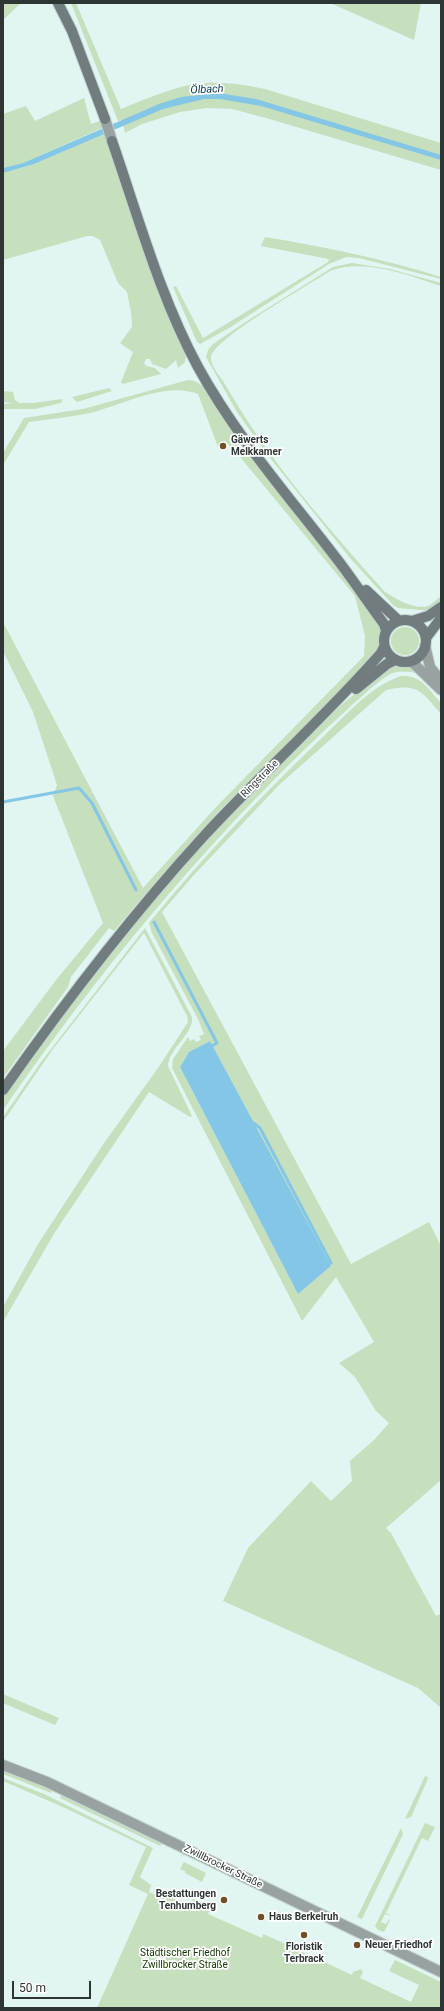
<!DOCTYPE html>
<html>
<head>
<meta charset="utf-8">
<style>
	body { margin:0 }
	#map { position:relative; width:444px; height:2011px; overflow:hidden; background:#e1f6f2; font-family:Roboto,sans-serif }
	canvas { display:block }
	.frame { position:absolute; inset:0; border:4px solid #2e3635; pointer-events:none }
	.scale { position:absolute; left:12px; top:1981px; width:79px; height:18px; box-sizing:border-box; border:2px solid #2e3635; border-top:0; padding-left:5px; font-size:12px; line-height:14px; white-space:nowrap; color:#2e3635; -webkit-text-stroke:3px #fff; paint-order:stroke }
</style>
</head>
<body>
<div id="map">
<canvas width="444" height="2011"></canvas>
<div class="frame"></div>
<div class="scale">50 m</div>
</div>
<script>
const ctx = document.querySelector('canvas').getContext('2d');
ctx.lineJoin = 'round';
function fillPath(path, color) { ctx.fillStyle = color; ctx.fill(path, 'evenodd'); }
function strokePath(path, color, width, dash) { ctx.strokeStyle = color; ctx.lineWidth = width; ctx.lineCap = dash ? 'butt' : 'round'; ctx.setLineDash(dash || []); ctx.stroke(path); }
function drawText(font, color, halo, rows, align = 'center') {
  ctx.font = font + ' Roboto,sans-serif'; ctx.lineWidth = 3.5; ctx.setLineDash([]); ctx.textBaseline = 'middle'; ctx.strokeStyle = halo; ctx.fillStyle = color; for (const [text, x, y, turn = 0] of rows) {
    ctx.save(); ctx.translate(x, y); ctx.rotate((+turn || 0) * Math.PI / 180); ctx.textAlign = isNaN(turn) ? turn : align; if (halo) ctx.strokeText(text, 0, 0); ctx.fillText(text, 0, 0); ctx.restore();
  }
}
const green = new Path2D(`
	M 3,3 L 21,3 L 3,20 Z
	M 71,3 L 76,3 L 121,109 C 146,99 179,84 206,83 C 227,82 245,85 265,89 L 441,143 L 441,170 L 266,118 L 232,109 L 207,108 L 180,112 L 142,124 L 125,133 L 122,120 L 118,121 Z
	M 330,3 L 421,3 L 414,40 Z
	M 84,98 L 91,124 L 100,121 L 102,128 L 23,163 L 3,168 L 3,114 L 26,106 L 35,121 Z
	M 104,134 L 146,258 L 159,294 L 186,353 L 185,362 L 178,368 L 176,360 L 166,369 L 152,364 L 150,359 L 146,359 L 144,363 L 146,366 L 155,368 L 161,374 L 123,384 L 121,382 L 133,352 L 120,343 L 132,327 L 131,312 L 127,292 L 118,283 L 100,240 L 93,236 L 87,236 L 3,260 L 3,173 L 34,164 Z
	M 265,237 C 325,247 384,259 441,277 L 441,279 L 359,258 L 346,257 L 329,264 L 229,328 L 200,344 L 197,342 L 173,287 L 176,286 L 203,338 L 328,262 L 329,259 L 261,246 Z
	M 352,263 L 390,269 L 441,283 L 441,286 C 406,275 366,258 330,271 C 312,283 213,339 211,357 C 210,365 219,375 223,381 C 267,458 326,526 385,592 C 396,599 414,610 428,606 C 432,604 437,599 441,596 L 441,603 L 430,611 L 398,608 L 393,605 L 350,558 L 267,454 L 237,412 L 206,357 L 208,350 L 213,344 L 244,323 L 333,267 Z
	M 188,380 L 195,381 L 204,387 L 240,444 L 236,452 L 225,441 L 218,447 L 198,394 C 166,381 122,405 90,413 C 70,417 49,419 29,422 L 3,465 L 3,453 L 24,418 L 83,409 Z
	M 109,388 L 112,391 L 77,402 L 72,397 Z
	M 3,391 L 13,392 L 15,400 L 19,403 L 33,403 L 63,399 L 61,403 L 35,409 L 3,409 L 3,404 L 14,403 L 3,402 Z
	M 247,456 L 250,457 L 342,572 L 381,625 L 379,648 L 350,681 L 218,812 L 158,879 L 114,931 L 109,928 L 71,977 L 68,987 L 3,1078 L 3,1051 L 56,980 L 103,923 L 53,796 L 57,785 L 33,712 L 3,651 L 3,622 L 143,888 L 216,807 L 364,656 L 365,636 L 355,596 L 240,457 Z
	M391 641a14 14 0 1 1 28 0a14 14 0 1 1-28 0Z
	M 395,665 L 416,669 L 418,673 C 409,672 402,671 393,673 C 380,677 340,717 327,728 C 205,843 98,972 3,1110 L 3,1098 L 33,1054 L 82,989 L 178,871 L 236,808 L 325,719 L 379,673 Z
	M 401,676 C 422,675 428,689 441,703 L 441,714 C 421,691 418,683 386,690 L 279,785 L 193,876 L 162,912 L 351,1264 L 429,1222 L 441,1246 L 441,1480 L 386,1528 L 391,1533 L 436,1616 L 441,1614 L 441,1708 L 418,1688 L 223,1601 L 248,1548 L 311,1481 L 331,1501 L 352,1481 L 350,1461 L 374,1440 L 389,1423 L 376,1411 L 355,1377 L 339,1363 L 374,1342 L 336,1277 L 302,1321 L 172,1068 L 173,1059 L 188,1037 L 190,1041 L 194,1039 L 196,1042 L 201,1040 L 199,1036 L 204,1034 L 198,1019 L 152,933 L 149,923 C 204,855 266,791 329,731 C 350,711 373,685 401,676 ZM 210,1041 L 331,1266 L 298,1294 L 180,1067 L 189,1052 Z
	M 145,928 L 192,1017 C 194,1034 169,1048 168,1066 L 192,1116 L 190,1117 L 149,1092 L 55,1232 L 3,1322 L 3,1307 L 38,1244 L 104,1143 L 158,1068 L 188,1022 L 187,1016 L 144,933 L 53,1049 L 3,1122 L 3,1117 L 41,1062 Z
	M 3,1694 L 59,1718 L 55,1725 L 3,1703 Z
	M 3,1770 L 53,1788 L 51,1793 L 3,1774 Z
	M 425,1776 L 428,1777 L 427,1781 L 411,1817 L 405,1819 Z
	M 3,1778 L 44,1794 L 153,1848 L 140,1877 L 151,1885 L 149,1892 L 158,1896 L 160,1892 L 190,1906 L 193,1899 L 210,1907 L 208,1914 L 262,1938 L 263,1934 L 288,1945 L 286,1949 L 290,1951 L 292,1947 L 352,1975 L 353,1972 L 361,1969 L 363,1972 L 360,1978 L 411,2002 L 419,1985 L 389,1971 L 395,1960 L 441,1982 L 441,2008 L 97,2008 L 148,1894 L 129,1885 L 146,1847 L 65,1808 L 3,1781 Z
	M 62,1793 L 68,1799 L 162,1844 L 160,1846 L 60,1798 Z
	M 425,1823 L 435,1827 L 428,1841 L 422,1838 L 386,1913 L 392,1916 L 385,1914 L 381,1922 L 386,1924 L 389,1919 L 390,1920 L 384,1932 L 378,1930 L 375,1926 Z
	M 401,1828 L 403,1834 L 362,1919 L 357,1917 Z
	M 184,1862 L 206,1873 L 202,1882 L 185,1873 L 185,1871 L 180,1869 Z`);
const water = new Path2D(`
	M 218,93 L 256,99 L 441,155 L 441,160 L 261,106 L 220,99 L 204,99 L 163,109 L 34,164 L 3,173 L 3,168 L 23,163 L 159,104 L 181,97 Z
	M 210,1041 L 331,1266 L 298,1294 L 180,1067 L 189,1052 Z`);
const stream = new Path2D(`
	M 3,802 L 79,788 L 92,803 L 136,890
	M 154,922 L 217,1043 L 210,1047
	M 252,1122 L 260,1128 L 331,1263`);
const tertiary = new Path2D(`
	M 105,119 L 112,141
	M 425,646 L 430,667 L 441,681
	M 411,661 L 441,690
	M 3,1765 L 47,1782 L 441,1972`);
const secondary = new Path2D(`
	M 58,3 L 72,31 L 105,119
	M 112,141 C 138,216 160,297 198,367 C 238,440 293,501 343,567 C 357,586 370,605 384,624 L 386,631
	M 366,590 L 399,621
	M384 641a21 21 0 1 1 42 0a21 21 0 1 1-42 0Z
	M 412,621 L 428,616 L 441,607
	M 426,638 L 441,618
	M 356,689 L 387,664 L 395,660
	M 3,1090 C 65,1002 130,917 203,837 C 261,774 325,717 381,653 L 384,647`);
const markers = [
	[223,446,4,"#714f27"],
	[224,1900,4,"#714f27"],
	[261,1917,4,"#714f27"],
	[304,1935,4,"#714f27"],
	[357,1945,4,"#714f27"]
];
const poiNames = [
	["Gäwerts",231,440],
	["Melkkamer",231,452],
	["Bestattungen",216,1894,"right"],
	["Tenhumberg",216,1906,"right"],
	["Haus Berkelruh",269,1917],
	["Neuer Friedhof",365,1945],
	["Floristik",304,1947,"center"],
	["Terbrack",304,1959,"center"]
];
const streetNames = [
	["Ringstraße",260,779,-45],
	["Zwillbrocker Straße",223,1867,26]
];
const parkNames = [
	["Städtischer Friedhof",185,1953],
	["Zwillbrocker Straße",185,1965]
];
const waterNames = [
	["Ölbach",207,90,-3]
];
fillPath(green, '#c6dfbd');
fillPath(water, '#84c6e6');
strokePath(stream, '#84c6e6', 3);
strokePath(tertiary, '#c1d3d0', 12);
strokePath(secondary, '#c1d3d0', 12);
strokePath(tertiary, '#99a2a3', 10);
strokePath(secondary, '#707c7e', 10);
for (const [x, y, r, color] of markers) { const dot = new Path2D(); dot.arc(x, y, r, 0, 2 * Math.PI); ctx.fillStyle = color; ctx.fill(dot); strokePath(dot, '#fff', 1.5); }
drawText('bold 10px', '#2e3635', '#fff', poiNames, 'left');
drawText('10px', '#2e3635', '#fff', streetNames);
drawText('10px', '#143701', '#fff', parkNames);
drawText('italic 11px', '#003b51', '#fff', waterNames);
</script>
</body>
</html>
